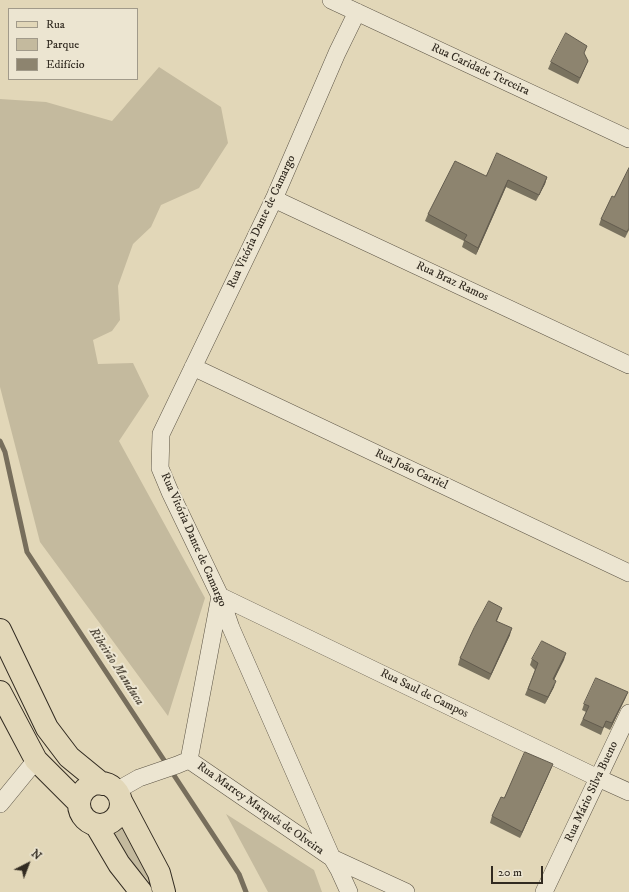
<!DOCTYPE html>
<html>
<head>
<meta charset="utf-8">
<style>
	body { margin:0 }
	#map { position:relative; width:629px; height:892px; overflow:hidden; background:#e2d7b8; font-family:"IM FELL DW Pica",serif }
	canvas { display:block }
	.legend { position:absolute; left:8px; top:8px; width:130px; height:72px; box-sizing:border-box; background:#ece5d1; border:1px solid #a19a8a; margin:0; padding:5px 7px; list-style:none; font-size:12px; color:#312a20 }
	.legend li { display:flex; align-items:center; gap:8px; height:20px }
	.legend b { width:20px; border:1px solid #a19a8a }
	.north { position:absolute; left:8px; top:844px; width:40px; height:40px; -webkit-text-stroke:3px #ece5d1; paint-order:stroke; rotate:42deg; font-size:11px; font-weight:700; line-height:16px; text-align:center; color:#312a20 }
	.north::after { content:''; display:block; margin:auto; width:14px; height:18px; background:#312a20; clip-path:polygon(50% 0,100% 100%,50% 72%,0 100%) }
	.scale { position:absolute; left:491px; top:866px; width:52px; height:18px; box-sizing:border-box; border:2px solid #312a20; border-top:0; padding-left:5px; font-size:12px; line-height:14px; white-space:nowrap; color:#312a20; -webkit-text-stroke:3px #ece5d1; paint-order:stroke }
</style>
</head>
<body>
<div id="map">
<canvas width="629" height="892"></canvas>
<ul class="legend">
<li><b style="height:5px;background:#e2d7b8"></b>Rua</li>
<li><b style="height:11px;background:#c4ba9e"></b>Parque</li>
<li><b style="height:11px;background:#8d846f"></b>Edifício</li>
</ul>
<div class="north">N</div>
<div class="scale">20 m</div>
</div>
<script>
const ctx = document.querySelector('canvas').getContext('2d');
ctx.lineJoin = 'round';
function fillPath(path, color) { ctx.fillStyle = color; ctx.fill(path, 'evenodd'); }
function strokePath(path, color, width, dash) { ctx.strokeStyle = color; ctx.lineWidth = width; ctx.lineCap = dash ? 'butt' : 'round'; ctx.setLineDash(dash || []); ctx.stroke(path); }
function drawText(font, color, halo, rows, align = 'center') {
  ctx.font = font + ' "IM FELL DW Pica",serif'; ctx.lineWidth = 4; ctx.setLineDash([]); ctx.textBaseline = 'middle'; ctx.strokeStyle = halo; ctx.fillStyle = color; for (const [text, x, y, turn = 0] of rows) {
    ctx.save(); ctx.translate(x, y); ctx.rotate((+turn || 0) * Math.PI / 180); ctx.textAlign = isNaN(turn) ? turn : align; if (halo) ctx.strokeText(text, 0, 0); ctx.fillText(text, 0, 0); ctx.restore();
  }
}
const green = new Path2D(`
	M 159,67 L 221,107 L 228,143 L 199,188 L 161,205 L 151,227 L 133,244 L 118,286 L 120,320 L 112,331 L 93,340 L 98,364 L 133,363 L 149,396 L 119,441 L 205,598 L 168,716 L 40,542 L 0,387 L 0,99 L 46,102 L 112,121 Z
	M 226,814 L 314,870 L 322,892 L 268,892 Z
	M 125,824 L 149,871 L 155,892 L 148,880 L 136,867 L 123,849 L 108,834 L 121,829 Z`);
const stream = new Path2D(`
	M 0,441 L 5,452 L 27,552 L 239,874 L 246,892`);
const minor = new Path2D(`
	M 331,0 L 629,139
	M 274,199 L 629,365
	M 193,367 L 629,573
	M 189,760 L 220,596 L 598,778 L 629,792
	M 189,760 L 332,858 L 406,892
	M 116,791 L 139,778 L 177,765 L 189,760
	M 0,804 L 36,760
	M 349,892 L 339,870 L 332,858 L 231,628 L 220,596 L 170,492 L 160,468 L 161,434 L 274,199 L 337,53 L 357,12
	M 544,892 L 629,713`);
const major = new Path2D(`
	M 0,630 L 47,728 L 69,757 L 102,784
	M 0,692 L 36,760 L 79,803
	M79 804a21 21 0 1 1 42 0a21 21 0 1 1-42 0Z
	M 121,801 L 159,873 L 164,892
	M 96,825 L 119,864 L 141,892`);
const wall = new Path2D(`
	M 584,53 L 588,61 L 578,84 L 548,69 L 551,62 Z
	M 486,176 L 547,177 L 545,184 L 536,201 L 506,187 L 476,255 L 462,247 L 464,241 L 425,221 L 428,214 Z
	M 614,197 L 629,230 L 625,238 L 599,225 L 601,219 Z
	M 502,608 L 497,621 L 510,635 L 489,680 L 458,665 L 460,658 Z
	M 566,653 L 554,680 L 554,687 L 545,704 L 525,695 L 535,670 L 530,665 L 532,659 Z
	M 628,692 L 625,699 L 610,730 L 604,727 L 601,735 L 580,725 L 586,712 L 582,710 L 584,704 Z
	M 550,771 L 520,838 L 490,823 L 492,816 L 504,798 Z`);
const shadedWall = new Path2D(`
	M 547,177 L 545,184 L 536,201 L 539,195 Z
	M 508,180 L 506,187 L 476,255 L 478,248 Z
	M 512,628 L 510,635 L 489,680 L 491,674 Z
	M 566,653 L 564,660 L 551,686 L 553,679 Z
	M 556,681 L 554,687 L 545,704 L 548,697 Z
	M 628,692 L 625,699 L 610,730 L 612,723 Z
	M 553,764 L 550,771 L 520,838 L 522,832 Z`);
const building = new Path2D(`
	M 566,33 L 587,46 L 584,53 L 588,61 L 580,78 L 551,62 Z
	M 497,153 L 547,177 L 539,195 L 508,180 L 478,248 L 464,240 L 467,235 L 428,214 L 455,161 L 486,176 Z
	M 629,168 L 629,228 L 627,232 L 601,219 L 612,196 L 614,197 Z
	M 489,601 L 502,608 L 496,621 L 512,628 L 491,674 L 460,658 L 474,628 Z
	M 542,641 L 566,653 L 553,679 L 556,681 L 548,697 L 528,689 L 538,663 L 532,659 Z
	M 596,678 L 628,692 L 612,723 L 606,721 L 603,728 L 583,719 L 589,706 L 584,704 Z
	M 525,752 L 553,764 L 522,832 L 492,816 L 501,797 L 504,798 Z`);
const streetNames = [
	["Rua Caridade Terceira",480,70,25],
	["Rua Vitória Dante de Camargo",262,222,-65],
	["Rua Braz Ramos",452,282,25],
	["Rua João Carriel",411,470,25],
	["Rua Vitória Dante de Camargo",193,540,66],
	["Rua Saul de Campos",424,694,26],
	["Rua Mário Silva Bueno",592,792,-65],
	["Rua Marrey Marquês de Olveira",260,809,35]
];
const waterNames = [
	["Ribeirão Manduca",116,667,57]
];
fillPath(green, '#c4ba9e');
strokePath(stream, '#776e5c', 5);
strokePath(minor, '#5d5546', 18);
strokePath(major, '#312a20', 24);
strokePath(minor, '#ece5d1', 17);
strokePath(major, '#e2d7b8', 22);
fillPath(wall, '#79725f');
fillPath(shadedWall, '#635c4e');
fillPath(building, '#8d846f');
strokePath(building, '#635c4e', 1);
drawText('12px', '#312a20', '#ece5d1', streetNames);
drawText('italic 13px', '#544c3e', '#ece5d1', waterNames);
</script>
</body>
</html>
